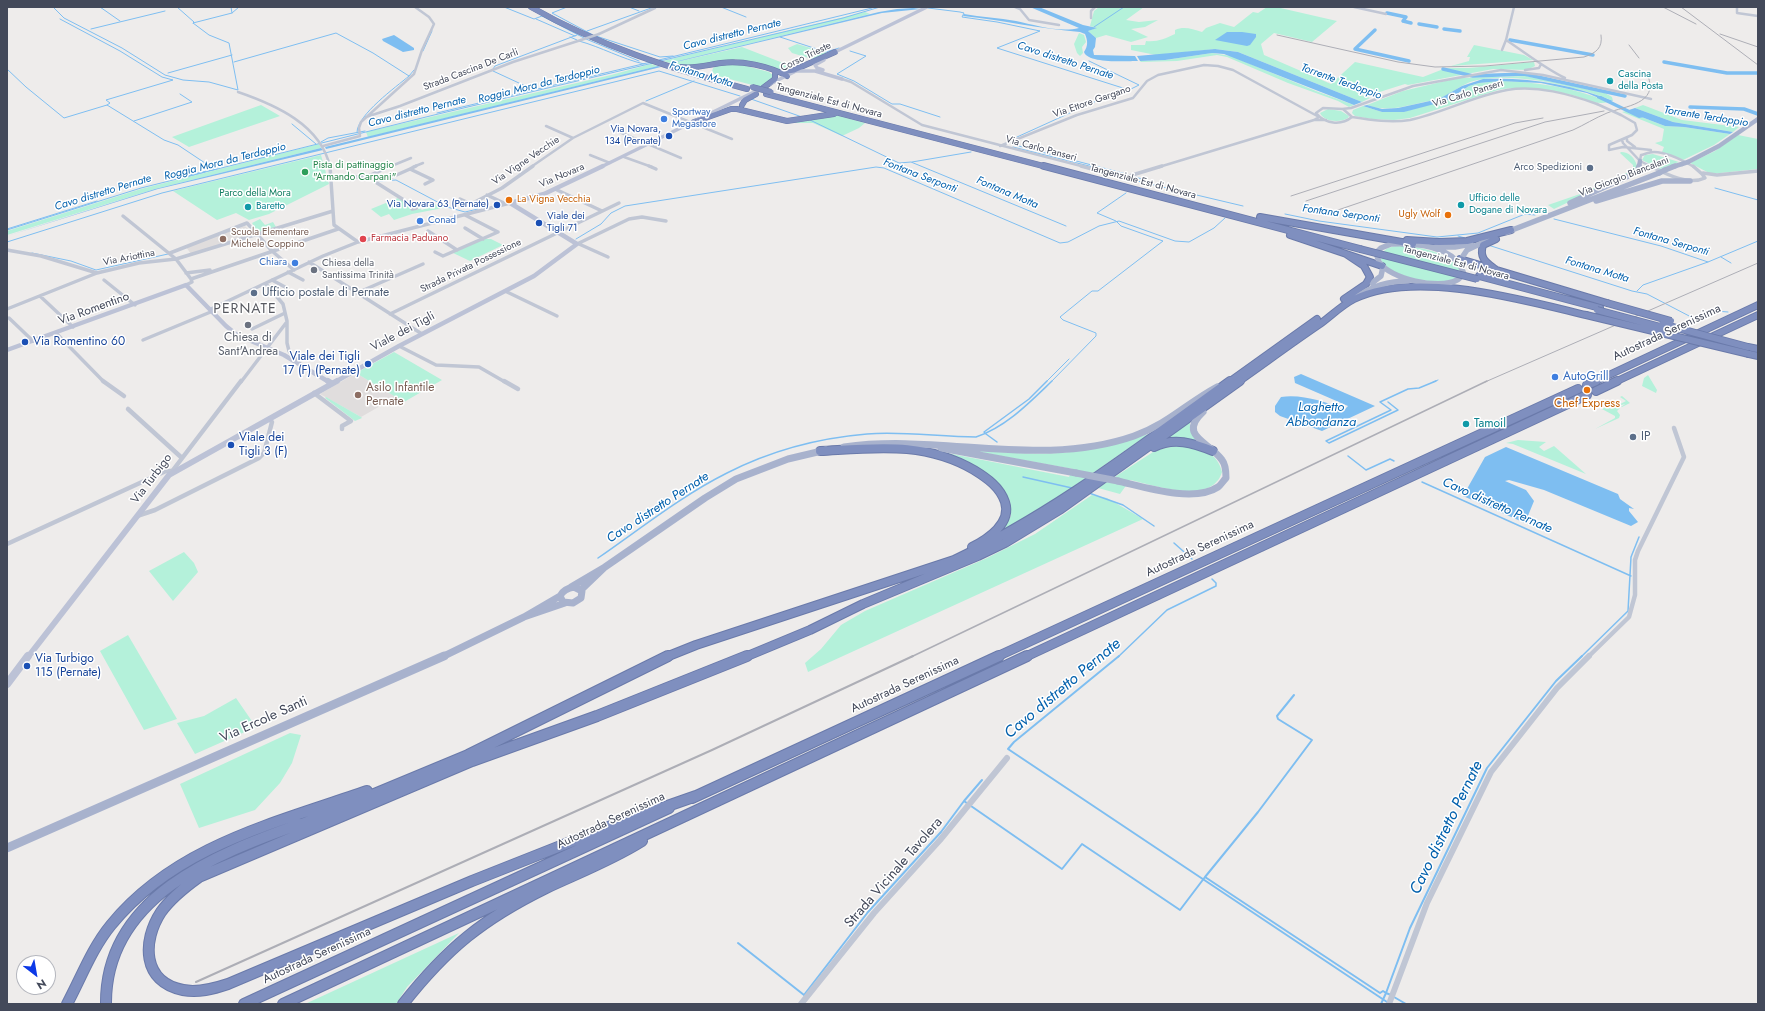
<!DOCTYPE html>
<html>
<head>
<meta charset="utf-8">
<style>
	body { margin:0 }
	#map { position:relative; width:1765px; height:1011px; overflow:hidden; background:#eeeceb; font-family:Jost,sans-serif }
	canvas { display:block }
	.frame { position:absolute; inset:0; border:8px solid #43495a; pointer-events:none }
	.north { position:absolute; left:16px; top:955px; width:40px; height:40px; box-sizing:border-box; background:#fff; border:1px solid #b4b6bd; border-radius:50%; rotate:149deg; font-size:11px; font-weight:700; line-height:16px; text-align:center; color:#43495a }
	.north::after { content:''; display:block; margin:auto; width:14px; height:18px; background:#0d39e7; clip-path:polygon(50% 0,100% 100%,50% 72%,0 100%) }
</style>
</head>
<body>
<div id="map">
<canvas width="1765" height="1011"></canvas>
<div class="frame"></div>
<div class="north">N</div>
</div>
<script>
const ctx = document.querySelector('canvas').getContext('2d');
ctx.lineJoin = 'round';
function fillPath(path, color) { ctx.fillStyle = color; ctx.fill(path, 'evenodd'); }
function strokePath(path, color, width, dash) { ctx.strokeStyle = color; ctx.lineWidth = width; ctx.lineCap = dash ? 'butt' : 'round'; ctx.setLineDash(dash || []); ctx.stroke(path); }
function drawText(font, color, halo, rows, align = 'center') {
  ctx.font = font + ' Jost,sans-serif'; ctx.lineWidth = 3; ctx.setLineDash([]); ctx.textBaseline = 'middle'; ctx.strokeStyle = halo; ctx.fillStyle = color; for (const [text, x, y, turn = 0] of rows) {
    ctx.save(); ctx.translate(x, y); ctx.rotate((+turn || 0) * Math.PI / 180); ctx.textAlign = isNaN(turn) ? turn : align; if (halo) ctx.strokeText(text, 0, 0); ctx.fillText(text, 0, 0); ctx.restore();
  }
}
const education = new Path2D(`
	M 245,226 L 253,234 L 191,254 L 186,247 Z
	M 356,373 L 396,397 L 361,417 L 320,394 Z`);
const green = new Path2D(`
	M 1099,7 L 1144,7 L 1126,20 L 1139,22 L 1158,20 L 1145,27 L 1131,29 L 1148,37 L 1131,42 L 1106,35 L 1096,38 L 1088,31 L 1096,28 L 1090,26 L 1094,11 Z
	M 1267,7 L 1276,7 L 1337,21 L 1312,42 L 1274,33 L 1261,44 L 1264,55 L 1331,84 L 1355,62 L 1423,77 L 1446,68 L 1469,68 L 1534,62 L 1535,66 L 1527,70 L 1493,69 L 1408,85 L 1405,84 L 1370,95 L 1360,95 L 1370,98 L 1362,102 L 1238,52 L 1215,49 L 1156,55 L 1131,50 L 1131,45 L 1145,45 L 1146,41 C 1158,42 1164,39 1175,34 L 1175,30 C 1184,26 1192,29 1202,32 L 1206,28 L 1220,23 L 1234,27 L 1253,12 L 1258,13 Z
	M 865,12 L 870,14 L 675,62 L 670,63 L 663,61 Z
	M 1079,33 L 1084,35 L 1086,42 L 1082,47 L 1083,53 L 1080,56 L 1077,53 L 1074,44 Z
	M 797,44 L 828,53 L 812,59 L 792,53 L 788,48 Z
	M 1474,45 L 1524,55 L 1533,60 L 1451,66 L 1469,61 L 1470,57 L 1467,57 Z
	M 742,47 L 796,68 L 779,70 L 735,59 L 734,61 L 686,67 L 672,63 Z
	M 1212,53 L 1231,56 L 1316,91 L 1354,105 L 1349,107 L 1338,101 L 1288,83 L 1227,57 L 1217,55 L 1177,61 L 1141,62 L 1140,61 L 1165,60 Z
	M 735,63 L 769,72 L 774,76 L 772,79 L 760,87 L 718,76 L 712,72 L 713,68 L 717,66 Z
	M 651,64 L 658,66 L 368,137 L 366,132 L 611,75 Z
	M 1526,76 L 1605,93 L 1612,97 L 1613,101 C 1577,86 1509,70 1470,82 C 1460,86 1451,93 1441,98 C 1435,101 1427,101 1420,103 C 1401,107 1386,112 1367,105 L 1403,91 L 1458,78 Z
	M 1500,81 C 1537,82 1573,87 1608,102 C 1597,106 1583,98 1572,95 C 1547,91 1523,85 1498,90 L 1410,118 L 1394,120 L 1371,119 L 1355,116 L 1352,113 L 1353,110 L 1363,106 L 1382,112 L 1403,112 L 1453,98 L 1469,86 L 1479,83 Z
	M 261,105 L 280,116 L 189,147 L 172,137 Z
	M 1643,105 L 1682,120 L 1739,127 L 1733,132 L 1673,122 L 1635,108 Z
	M 1328,109 L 1341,111 L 1349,116 L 1348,118 C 1340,123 1324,122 1320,113 Z
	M 1626,111 L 1665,126 L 1684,127 L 1730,134 L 1714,145 L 1683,160 L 1662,152 L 1664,147 L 1655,143 L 1662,141 L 1664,129 L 1622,112 Z
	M 836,115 L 865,123 L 859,128 L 842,136 L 813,123 L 791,123 Z
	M 1738,135 L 1758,139 L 1758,169 L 1711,174 L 1690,163 L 1715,151 Z
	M 319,144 L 321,148 L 155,189 L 7,235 L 7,231 L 141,189 Z
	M 1621,152 C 1629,152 1635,158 1637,166 L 1636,170 L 1554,209 L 1548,205 L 1580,194 L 1631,171 L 1633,169 L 1633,165 L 1620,153 Z
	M 1653,154 L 1679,162 L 1660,169 L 1642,160 L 1645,155 Z
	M 321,155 L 329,184 L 269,214 L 249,220 L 236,213 L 217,220 L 173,191 Z
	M 398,198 L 413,207 L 410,209 L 411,210 L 418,210 L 418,207 L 422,210 L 437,204 L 448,207 L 412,214 L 394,220 L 389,214 L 381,217 L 371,209 Z
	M 260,219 L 265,225 L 273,222 L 276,227 L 258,232 L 252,223 Z
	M 483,239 L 491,239 L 503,245 L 470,261 L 451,252 Z
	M 1410,246 C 1432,250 1444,253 1460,269 L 1459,275 C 1457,277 1454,279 1451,280 C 1435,286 1384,276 1380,257 C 1385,244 1398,246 1410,246 Z
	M 394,352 L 442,380 L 404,402 L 356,373 Z
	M 1648,375 L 1657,390 L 1656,393 L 1642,386 L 1644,378 Z
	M 1622,396 L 1630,403 L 1622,407 L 1621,407 L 1625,404 L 1618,406 L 1620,408 L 1617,411 L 1620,415 L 1619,418 L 1595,429 L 1615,418 L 1615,416 L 1602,409 L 1607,406 L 1611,409 L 1626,401 L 1620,397 Z
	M 326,397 L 361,417 L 362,418 L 355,421 L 325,398 Z
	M 1190,422 L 1190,427 L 1200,443 L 1165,440 Z
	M 1149,434 L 1037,512 L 999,534 L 1011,516 L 1010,501 L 1000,486 L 984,472 L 937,451 L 1069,477 L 1073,469 L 968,450 C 1002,452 1037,456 1070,452 C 1097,448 1123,441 1149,434 Z
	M 1518,440 L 1546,442 L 1539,447 L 1544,451 L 1554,446 L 1586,474 L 1513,444 L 1506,443 Z
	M 1181,445 C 1198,446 1218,452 1222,472 C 1212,506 1154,485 1130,480 L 1120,494 L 1098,488 L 1156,450 Z
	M 1092,495 L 1107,498 L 1143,519 L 808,672 L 805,663 L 821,649 L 841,625 L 865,611 L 987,558 L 1035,534 Z
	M 184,552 L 194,563 L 198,572 L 173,601 L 149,571 Z
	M 128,635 L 177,719 L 144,730 L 100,651 Z
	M 236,698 L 256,727 L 195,754 L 177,723 L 204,716 Z
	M 290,733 L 301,735 L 292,763 L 280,783 L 255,810 L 199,828 L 180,784 Z
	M 459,933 L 407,987 L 396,1004 L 305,1004 Z`);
const water = new Path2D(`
	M 1030,7 L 1039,7 L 1083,25 L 1097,28 L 1088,31 L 1096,38 L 1095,47 L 1093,50 L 1094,55 L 1135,56 L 1138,61 C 1127,61 1088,64 1084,52 C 1088,46 1088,41 1085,34 L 1080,32 C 1041,29 1002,20 963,16 L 964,14 C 981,17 999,18 1016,21 C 1035,25 1060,33 1079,28 Z
	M 913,8 L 921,9 L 882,13 L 672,63 L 670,63 L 879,12 L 897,9 Z
	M 1227,32 L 1242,32 L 1256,34 L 1256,37 L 1250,45 L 1247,46 L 1215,40 Z
	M 394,35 L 414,48 L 414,50 L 403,52 L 383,41 L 382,39 Z
	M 1215,49 L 1238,52 L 1362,102 L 1354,105 L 1224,54 L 1212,53 L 1165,60 L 1140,61 L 1137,56 Z
	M 658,66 L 661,67 L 326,149 L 325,147 Z
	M 1483,79 C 1528,77 1571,84 1613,101 L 1608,102 L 1587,93 L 1541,83 L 1500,81 L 1479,83 L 1469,86 L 1446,101 L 1404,112 L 1382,112 L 1363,106 L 1367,105 L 1382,109 L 1398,108 L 1439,99 L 1462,86 Z
	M 1635,108 L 1673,122 L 1733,132 L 1730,134 L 1684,127 L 1665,126 L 1626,111 Z
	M 321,148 L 323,150 L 158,189 L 7,236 L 155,189 Z
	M 1301,374 L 1375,406 L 1322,431 L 1280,416 L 1275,412 L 1275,406 L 1281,397 C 1303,394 1324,402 1345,409 L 1348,406 L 1295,383 L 1294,377 Z
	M 1506,447 L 1618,494 L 1620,499 L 1634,509 L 1629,508 L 1629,511 L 1638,522 L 1631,526 L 1544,490 L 1509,480 L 1505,481 L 1526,490 L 1534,501 L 1525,523 L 1463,496 L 1485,457 Z`);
const streamFar2 = new Path2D(`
	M 53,7 L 64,18 L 122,48 L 165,75 L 183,80 L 209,82 L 238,90 L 229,43 L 209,35 L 193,23 L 232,13 L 239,7
	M 100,7 L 120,21
	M 177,7 L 194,22 L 193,23
	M 231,7 L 232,13
	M 504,7 L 534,19 L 542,16 L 584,38
	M 567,7 L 552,13 L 593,35
	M 629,7 L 639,11
	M 721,7 L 746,17
	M 905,7 L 914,8
	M 7,8 L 11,7
	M 928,8 L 960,12 L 964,13 L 962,17 L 997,22 L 1040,31 L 997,48 L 1126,89
	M 60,19 L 120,51 L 162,77 L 173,80 L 106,100 L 110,103 L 107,105
	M 536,19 L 575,36
	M 1094,27 L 1124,7
	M 91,29 L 165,11
	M 587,31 L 654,7
	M 596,36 L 660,57 L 673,56
	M 570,37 L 577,40
	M 780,37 L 826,52 L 839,48
	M 586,39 L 639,61
	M 579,41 C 601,47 622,59 644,64
	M 423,51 L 432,31
	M 850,51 L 866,56 L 837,74 L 854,81 L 892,104 L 900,104 L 940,117
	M 659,60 L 872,8
	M 660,61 L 843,18 L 880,7
	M 1089,61 L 1139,85 L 1129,90
	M 234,62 L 336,33 L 373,53 L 409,76 C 396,87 357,115 357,132
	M 7,69 L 26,87 L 64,118 L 107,105 L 164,140 L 178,145 L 214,169
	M 493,69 L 495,66 L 577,35
	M 493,71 L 534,90
	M 168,73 L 232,55
	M 409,76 L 414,70
	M 751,99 L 802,117
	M 646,101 L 694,81
	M 437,113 L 651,62
	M 810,120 L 899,163 L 911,162 L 1066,226
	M 134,121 L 192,102 L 180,94
	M 292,124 L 316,144
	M 1017,137 L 1094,102 L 1129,90
	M 321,142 L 328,138 L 365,131
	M 1015,145 L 1126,174
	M 1013,147 L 1117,173
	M 912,162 L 971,152
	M 1136,177 L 1144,180
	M 174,178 L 217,169
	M 182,178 L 205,172
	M 1129,179 L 1243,206
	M 380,181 L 396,180 L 447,207 L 465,212 L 478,209
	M 1715,188 L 1758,200
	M 1285,214 L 1319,221 L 1437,237 L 1478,233 L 1525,214 L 1535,215
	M 1554,219 L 1661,246 L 1708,262 L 1758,241
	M 7,229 L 97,201
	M 7,230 L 141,188 L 434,115 L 653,63
	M 1458,236 L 1465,238
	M 576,239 L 601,224 L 611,213 L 625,206 L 876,167 L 884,168 L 1060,243 L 1068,242 L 1099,226 L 1119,221 L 1175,241 L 1189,242 L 1214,228 L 1225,218
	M 7,242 L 162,193 L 659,71 L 740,96
	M 1488,245 L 1632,291 L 1647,294 L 1693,318 L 1716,311 L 1728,312
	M 32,253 L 71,261 L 96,270 L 168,254
	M 1721,257 L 1731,263
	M 1637,291 L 1643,285 L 1708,262
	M 1046,382 L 1069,359
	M 1051,382 L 1096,336 L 1096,333 L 1063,320 L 1060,317 L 1092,291 L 1098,291 L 1163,241 L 1121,226 L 1116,221 L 1097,213 L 1126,193
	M 1433,382 L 1438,380`);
const streamFar1 = new Path2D(`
	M 986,434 L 984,432 L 1029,399 L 1047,381
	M 986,434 L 997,442
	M 1329,443 L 1326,441 L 1391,410 L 1380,402 L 1408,389 L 1419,388 L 1436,381
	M 1329,443 L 1398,410 L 1388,402
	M 1348,456 L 1366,470 L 1390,459 L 1394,461
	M 1023,477 L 1072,488
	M 1422,482 L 1631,576
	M 1089,493 L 1123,505 L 1154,526
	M 1174,543 L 1192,559
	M 598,558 C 640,529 681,496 727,473 C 770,451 819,438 867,434 C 903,431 940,437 976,437 C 1006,427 1029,403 1052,381
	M 1118,657 L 1167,610 L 1216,586 L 1216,583 L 1212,579
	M 1581,657 L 1628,611 L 1631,557 L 1639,537`);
const stream = new Path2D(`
	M 1119,656 L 1014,742 L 1008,749 L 1387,1002
	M 964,801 L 982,780
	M 971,806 L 1062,869 L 1082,844 L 1180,910 L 1205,877 L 1380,993 L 1383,991 L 1386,993 L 1410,928 L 1487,768 L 1556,681 L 1582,656
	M 1205,877 L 1258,812 L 1312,740 L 1278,719 L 1277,716 L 1294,695
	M 738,943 L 804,995 L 868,912 L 941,832 L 964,801 L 968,804
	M 1394,997 L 1406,1004
	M 1381,1004 L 1386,993 L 1391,995`);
const canal = new Path2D(`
	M 1387,13 L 1406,17 L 1403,21 L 1411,23
	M 1419,24 L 1437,27
	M 1444,29 L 1460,31
	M 1375,30 L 1355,49 L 1409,61
	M 1510,40 L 1593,55
	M 1664,62 L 1727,73 L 1758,73
	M 1443,69 L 1473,76 L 1524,74 L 1625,96
	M 1690,107 L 1744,109 L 1758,114`);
const river = new Path2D(`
	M 1597,96 L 1601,96 L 1644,117 L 1639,118 L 1597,98 Z`);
const streetFar3 = new Path2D(`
	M 1015,7 L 1020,9 L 1029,20 L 1059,25
	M 1354,7 L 1386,14
	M 1514,7 L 1506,40 C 1526,53 1544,68 1565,78
	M 1737,7 L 1737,13 L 1758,16
	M 1091,18 L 1091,11 L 1095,7
	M 599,34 L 655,8
	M 1502,50 L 1506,40
	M 1525,70 L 1539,68 L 1541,64
	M 842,79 L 851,82 L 922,125 L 1085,167
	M 238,92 C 276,105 321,125 330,167
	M 1323,108 L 1343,109 L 1352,117 C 1341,126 1325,124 1316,113 Z
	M 1342,109 L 1351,108 L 1413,86 L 1501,70 L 1543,75 L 1651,99
	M 366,117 L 400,106 L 513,62 L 581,40
	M 1352,117 C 1371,120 1391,123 1410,120 C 1443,113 1473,96 1507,90 C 1537,85 1569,94 1597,104
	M 546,126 L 573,138
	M 617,131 L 681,158
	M 1627,137 L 1627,141 L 1635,147
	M 1626,138 L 1622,140 L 1623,143 L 1640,161
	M 323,146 L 360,136 L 359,128 L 361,122 L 414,74 L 422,50 L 434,24 L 429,17 L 415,7
	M 1000,146 L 1077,115 L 1133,98 L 1147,81 L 1158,75 L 1204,65 L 1218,66 L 1233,70 L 1319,117 L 1314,120
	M 1609,150 L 1609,145 L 1632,135 L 1637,130 L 1635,123 L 1621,115
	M 1609,150 L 1623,147 L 1651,150
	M 590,155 L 610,163
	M 624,157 L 652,167
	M 389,167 L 411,158
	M 413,167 L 423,163
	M 531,167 L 573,138 L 643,103 L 732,139
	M 1159,167 L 1314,120 L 1326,120
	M 1652,167 L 1640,161 L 1641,155 C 1645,154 1650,152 1654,152 C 1667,152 1684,161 1694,167`);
const streetFar2 = new Path2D(`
	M 330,166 L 334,225 L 358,242
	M 416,166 L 410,169 L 433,180 L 425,184
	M 649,166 L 656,169
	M 1081,166 L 1118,176 L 1129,176 L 1162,166
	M 1650,166 C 1666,174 1688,186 1705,178 L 1702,174 L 1693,166
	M 1703,173 L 1717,175 L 1758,171
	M 332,177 L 366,177 L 391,166
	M 373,177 L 392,177 L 410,169
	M 374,178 L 377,183 L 415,207
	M 555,189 L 602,211
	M 487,195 L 506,204
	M 460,199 L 471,204 L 502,188 L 533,166
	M 415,207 L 417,208 L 412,209 L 412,208 Z
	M 123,216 L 176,259 L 191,279 L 192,282 L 186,285
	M 465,228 L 483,239
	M 428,231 L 457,250
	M 577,244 L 629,219 L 642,217 L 666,221
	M 579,244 L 608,257
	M 7,250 L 41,256 L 97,273
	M 435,252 L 443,256 L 498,232 L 465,215
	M 170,253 L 247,223 L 272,251 L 294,270
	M 309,262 L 422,334
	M 288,272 L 303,280
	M 186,273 L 210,270
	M 191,279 L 338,229
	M 104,280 L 135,305
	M 272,280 L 285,287
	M 266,284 L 283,304 L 287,321 L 287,343 L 289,351 L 300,364
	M 505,291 L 557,316
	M 357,293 L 423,264
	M 41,297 L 73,327
	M 7,309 L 97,273 L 139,263 L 176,259 L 333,211
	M 211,309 L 323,256 L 358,242 L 510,203
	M 390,314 L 619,203
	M 9,318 L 33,341
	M 252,329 L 285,313
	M 56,333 L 104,382
	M 143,340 L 213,311
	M 399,346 L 436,365 L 479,367 L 505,382
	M 241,382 L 286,323`);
const streetFar1 = new Path2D(`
	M 103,381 L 124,396
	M 504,381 L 518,389
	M 314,393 L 351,421 L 342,426 L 342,429
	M 128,409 L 182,458
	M 170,474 L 241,381
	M 137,516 L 155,510 L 259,458 L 264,453 L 272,422 L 269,419
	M 7,544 L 166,471 L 171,471
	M 1588,657 L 1629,617 L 1635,595 L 1635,560 L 1638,551 L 1684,457 L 1674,428`);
const street = new Path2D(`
	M 801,1004 L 874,913 L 940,840 L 1007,758
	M 1389,1004 L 1427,903 L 1491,772 L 1557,688 L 1589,656`);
const secondaryFar3 = new Path2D(`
	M 831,54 L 927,7
	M 823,70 L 817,68 L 815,65 L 824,60 L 825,57
	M 797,71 L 815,71 L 842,79
	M 770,84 L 800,69
	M 601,167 L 762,88`);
const secondaryFar2 = new Path2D(`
	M 510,203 L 544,194 L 603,166
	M 7,350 L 186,285 L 226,326 L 237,335 L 284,355 L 329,382
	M 335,382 L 399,346 L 534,276 L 577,244 L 510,203`);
const secondaryFar1 = new Path2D(`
	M 328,381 L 331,383
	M 28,657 L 169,475 L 337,381`);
const secondary = new Path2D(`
	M 7,684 L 28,656`);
const primaryFar3 = new Path2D(`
	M 1688,162 L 1719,146 L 1758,119
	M 1639,167 L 1640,161
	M 1672,167 L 1682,164`);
const primaryFar2 = new Path2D(`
	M 1665,170 L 1675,166
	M 1596,201 L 1662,181 L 1690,181
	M 1570,203 L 1637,172 L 1639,166
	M 1507,232 L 1659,173
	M 1391,244 C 1417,243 1455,246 1464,274 C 1462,276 1459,279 1457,280 C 1439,290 1390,279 1379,262 C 1378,259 1377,256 1376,253 L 1381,248 Z
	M 1436,247 L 1455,247 L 1471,244
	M 1459,262 L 1467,250 L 1488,240
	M 1372,283 L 1381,276 L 1383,267
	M 1356,297 C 1372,286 1388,281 1408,281`);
const primaryFar1 = new Path2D(`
	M 844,447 C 941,433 1039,469 1134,436 C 1168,424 1187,403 1217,387
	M 941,448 L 1076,473
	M 1118,481 C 1144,487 1194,503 1218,487 C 1221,485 1223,481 1226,478 C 1226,472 1226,465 1222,460 C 1210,442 1177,436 1203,412
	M 605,567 L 705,498 L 736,479 L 788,459 L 826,450
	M 571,587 L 605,567 L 581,590
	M 574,587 L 582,591 L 581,598 L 573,603 L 563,602 L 560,596 C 563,590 568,588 574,587 Z
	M 560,596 L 524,617 L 565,603
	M 442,657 L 524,617`);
const primary = new Path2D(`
	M 7,848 L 444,656`);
const highwayFar3 = new Path2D(`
	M 531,7 C 599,46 672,69 747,89
	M 681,67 C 695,69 707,65 721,63 C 741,60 769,66 787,76
	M 781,72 L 794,70 L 835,52
	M 763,88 L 775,79 L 775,74
	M 766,94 L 1047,167
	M 742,105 L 745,100 L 756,94
	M 694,122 L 731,109 L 737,109 L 787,121 L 834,114`);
const highwayFar2 = new Path2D(`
	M 1044,166 L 1360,249
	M 1260,217 L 1413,244
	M 1290,235 L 1382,266
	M 1407,240 L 1439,242 L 1467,241 L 1511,230
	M 1460,259 L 1607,303
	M 1495,269 C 1486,262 1479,258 1483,245 L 1496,239
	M 1479,276 L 1600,308
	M 1344,299 L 1366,284 L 1370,277 L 1364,266 L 1346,254
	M 1748,347 L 1758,349
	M 1749,354 L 1758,356
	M 1229,382 L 1317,319
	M 1238,382 C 1265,363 1292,343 1320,324 C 1331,316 1342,305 1354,299 C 1415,269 1523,300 1586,315
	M 1594,382 L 1758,305
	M 1615,382 L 1758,315`);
const highwayFar1 = new Path2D(`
	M 1587,385 L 1596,381
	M 1596,391 L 1617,381
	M 1154,447 C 1174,437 1193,443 1213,451
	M 820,451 C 875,448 924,441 974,470 C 987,478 1000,487 1005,502 C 1012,523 988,539 972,547
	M 666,657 L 696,645 L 954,560 C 1054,513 1141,445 1230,381
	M 745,657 L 810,630 L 863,604 L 978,556 L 1005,543 L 1061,509 L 1240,381
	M 996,657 L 1578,389
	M 1025,657 L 1587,395`);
const highway = new Path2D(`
	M 696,796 L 616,824 L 472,881 L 228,984 C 213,989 198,993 183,990 C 142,982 142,941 161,912 C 171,898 185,887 199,877 L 472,761 L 597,716 L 747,656
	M 692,798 L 999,656
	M 297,826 L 468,755 L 668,656
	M 67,1004 C 81,978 92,948 111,925 C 175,846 276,823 367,791
	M 106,1004 C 105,897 216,854 300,824
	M 244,1004 L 669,808
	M 283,1004 L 1027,656
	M 403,1004 C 447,948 483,919 546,888 C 578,873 612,860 642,841`);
const railFar2 = new Path2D(`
	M 1663,7 L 1696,24
	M 1681,7 L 1758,65
	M 1720,34 L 1758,47
	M 1277,35 L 1398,62 L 1435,67 L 1485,66 L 1584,57 C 1596,53 1603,48 1601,35
	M 1629,45 L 1639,58
	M 1291,196 L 1515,123 L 1543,118
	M 1306,201 L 1545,122 L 1604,111
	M 1332,212 L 1573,130 C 1584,125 1595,118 1607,113 C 1625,106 1659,104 1648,76
	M 1485,382 L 1758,263`);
const railFar1 = new Path2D(`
	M 911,657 L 1487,381`);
const rail = new Path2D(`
	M 196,982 L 712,750 L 913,656`);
const streetBridge = new Path2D(`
	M 581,40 L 599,34
	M 1597,104 L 1621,115`);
const primaryBridgeFar2 = new Path2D(`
	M 1682,164 L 1688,162`);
const primaryBridgeFar1 = new Path2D(`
	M 1659,173 L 1665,170`);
const primaryBridge = new Path2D(`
	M 1076,473 L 1118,481`);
const highwayBridgeFar1 = new Path2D(`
	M 752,87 L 771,92`);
const highwayBridge = new Path2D(`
	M 1360,249 L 1477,279
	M 1607,303 L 1671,321
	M 1597,310 L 1668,329
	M 1586,315 L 1749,354
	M 1662,324 L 1748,347`);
const markers = [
	[1610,81,4,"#0f9aa8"],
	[664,119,4,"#3f7fe0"],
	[669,136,4,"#1a4fb4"],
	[1590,168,4,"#5c6f8a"],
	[305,172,4,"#2e9e5b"],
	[509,200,4,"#e8710a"],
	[497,205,4,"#1a4fb4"],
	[1461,205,4,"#0f9aa8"],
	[248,207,4,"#0f9aa8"],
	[1448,215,4,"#e8710a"],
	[420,221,4,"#3f7fe0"],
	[539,223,4,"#1a4fb4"],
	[223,239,4,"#8d6e63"],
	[363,239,4,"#e0444e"],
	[295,263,4,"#3f7fe0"],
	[314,270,4,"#6b7280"],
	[254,293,4,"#5c6f8a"],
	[248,325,4,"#6b7280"],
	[25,342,4,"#1a4fb4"],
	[368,364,4,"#1a4fb4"],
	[1555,377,4,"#3f7fe0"],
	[1587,390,4,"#e8710a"],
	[358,395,4,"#8d6e63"],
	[1466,424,4,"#0f9aa8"],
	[1633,437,4,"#5c6f8a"],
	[231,445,4,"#1a4fb4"],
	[27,666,4,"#1a4fb4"]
];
const farStreetnames = [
	["Corso Trieste",806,57,-26],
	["Strada Cascina De Carli",471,70,-21],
	["Via Carlo Panseri",1468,94,-17],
	["Tangenziale Est di Novara",829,101,15],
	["Via Ettore Gargano",1092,102,-19],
	["Via Carlo Panseri",1041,149,15],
	["Via Vigne Vecchie",526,161,-34],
	["Via Novara",562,176,-23],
	["Via Giorgio Biancalani",1624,177,-21],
	["Tangenziale Est di Novara",1143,182,15],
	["Via Ariottina",129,258,-11],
	["Tangenziale Est di Novara",1456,263,15],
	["Strada Privata Possessione",471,266,-26]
];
const farCulturenames = [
	["Cascina",1618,75],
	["della Posta",1618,87],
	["Ufficio delle",1469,199],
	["Dogane di Novara",1469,211],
	["Baretto",256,207]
];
const farShopnames = [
	["Sportway",672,113],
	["Megastore",672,125],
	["Conad",428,221],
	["Chiara",287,263,"right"]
];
const farTransitnames = [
	["Via Novara,",661,130],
	["134 (Pernate)",661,142],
	["Via Novara 63 (Pernate)",489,205],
	["Viale dei",547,217,"left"],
	["Tigli 71",547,229,"left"]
];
const farLeisurenames = [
	["Pista di pattinaggio",313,166],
	["\"Armando Carpani\"",313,178]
];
const farServicenames = [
	["Arco Spedizioni",1582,168]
];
const farParknames = [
	["Parco della Mora",255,194]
];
const farFoodnames = [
	["La Vigna Vecchia",517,200],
	["Ugly Wolf",1440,215,"right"]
];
const farEducationnames = [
	["Scuola Elementare",231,233],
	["Michele Coppino",231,245]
];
const farHealthnames = [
	["Farmacia Paduano",371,239]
];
const farWorshipnames = [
	["Chiesa della",322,264],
	["Santissima Trinità",322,276]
];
const farWaternames = [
	["Cavo distretto Pernate",732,35,-14],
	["Cavo distretto Pernate",1065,61,18],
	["Fontana Motta",701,75,17],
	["Torrente Terdoppio",1341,82,20],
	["Roggia Mora da Terdoppio",539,85,-14],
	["Cavo distretto Pernate",417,112,-14],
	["Torrente Terdoppio",1706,117,9],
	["Roggia Mora da Terdoppio",225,162,-14],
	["Fontana Serponti",920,176,21],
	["Cavo distretto Pernate",103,193,-17],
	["Fontana Motta",1007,193,23],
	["Fontana Serponti",1341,214,8],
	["Fontana Serponti",1671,242,16],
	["Fontana Motta",1597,270,17]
];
const serviceNames = [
	["Ufficio postale di Pernate",262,293],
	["IP",1641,437]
];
const streetNames = [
	["Via Romentino",94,309,-20],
	["Viale dei Tigli",403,332,-28],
	["Autostrada Serenissima",1667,333,-25],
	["Via Turbigo",152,479,-53],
	["Autostrada Serenissima",1200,549,-25],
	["Autostrada Serenissima",905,685,-25],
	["Autostrada Serenissima",611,821,-25],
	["Autostrada Serenissima",317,956,-25]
];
const worshipNames = [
	["Chiesa di",248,338],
	["Sant'Andrea",248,352]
];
const transitNames = [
	["Via Romentino 60",33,342],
	["Viale dei Tigli",360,357,"right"],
	["17 (F) (Pernate)",360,371,"right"],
	["Viale dei",239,438],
	["Tigli 3 (F)",239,452],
	["Via Turbigo",35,659],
	["115 (Pernate)",35,673]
];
const shopNames = [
	["AutoGrill",1563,377]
];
const educationNames = [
	["Asilo Infantile",366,388],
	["Pernate",366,402]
];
const foodNames = [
	["Chef Express",1587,404]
];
const cultureNames = [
	["Tamoil",1474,424]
];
const waterNames = [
	["Laghetto",1321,408],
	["Abbondanza",1321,423],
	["Cavo distretto Pernate",1497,506,24],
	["Cavo distretto Pernate",658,508,-33]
];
const quarterNames = [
	["PERNATE",245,310]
];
const nearStreetnames = [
	["Via Ercole Santi",264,720,-24],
	["Strada Vicinale Tavolera",894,873,-49]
];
const nearWaternames = [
	["Cavo distretto Pernate",1063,689,-40],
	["Cavo distretto Pernate",1447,828,-64]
];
fillPath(education, '#e0dddd');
fillPath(green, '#b4f1da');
fillPath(water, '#7ebef1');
strokePath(streamFar2, '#7ebef1', 1);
strokePath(streamFar1, '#7ebef1', 1.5);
strokePath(stream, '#7ebef1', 2);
strokePath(canal, '#7ebef1', 3.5);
fillPath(river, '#7ebef1');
strokePath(highwayFar3, '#6a7aaa', 6);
strokePath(highwayFar2, '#6a7aaa', 8);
strokePath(highwayFar1, '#6a7aaa', 10);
strokePath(highway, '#6a7aaa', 12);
strokePath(streetFar3, '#c0c6d4', 2.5);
strokePath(streetFar2, '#c0c6d4', 3.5);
strokePath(streetFar1, '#c0c6d4', 4.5);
strokePath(street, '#c0c6d4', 6);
strokePath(secondaryFar3, '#bcc2d6', 3.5);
strokePath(secondaryFar2, '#bcc2d6', 4.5);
strokePath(secondaryFar1, '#bcc2d6', 6);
strokePath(secondary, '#bcc2d6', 8);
strokePath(primaryFar3, '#a8b2cd', 4.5);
strokePath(primaryFar2, '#a8b2cd', 5.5);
strokePath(primaryFar1, '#a8b2cd', 7);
strokePath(primary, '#a8b2cd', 9);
strokePath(highwayFar3, '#7f8fbf', 5);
strokePath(highwayFar2, '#7f8fbf', 6);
strokePath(highwayFar1, '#7f8fbf', 8);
strokePath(highway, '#7f8fbf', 10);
strokePath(railFar2, '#adaeb6', 1);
strokePath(railFar1, '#adaeb6', 1.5);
strokePath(rail, '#adaeb6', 2);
strokePath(highwayBridgeFar1, '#6a7aaa', 6, []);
strokePath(highwayBridge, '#6a7aaa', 8, []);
strokePath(streetBridge, '#c0c6d4', 2.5);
strokePath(primaryBridgeFar2, '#a8b2cd', 4.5);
strokePath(primaryBridgeFar1, '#a8b2cd', 5.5);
strokePath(primaryBridge, '#a8b2cd', 7);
strokePath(highwayBridgeFar1, '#7f8fbf', 5);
strokePath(highwayBridge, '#7f8fbf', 6);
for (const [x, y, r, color] of markers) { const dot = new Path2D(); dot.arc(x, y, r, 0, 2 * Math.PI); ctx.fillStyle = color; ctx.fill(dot); strokePath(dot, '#fff', 1.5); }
drawText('10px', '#43495a', '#fff', farStreetnames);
drawText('10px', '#0d838f', '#fff', farCulturenames, 'left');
drawText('10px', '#366cbe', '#fff', farShopnames, 'left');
drawText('10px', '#164399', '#fff', farTransitnames, 'right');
drawText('10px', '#27864d', '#fff', farLeisurenames, 'left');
drawText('10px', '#4e5e75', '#fff', farServicenames, 'right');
drawText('10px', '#107e61', '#fff', farParknames);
drawText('10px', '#c56008', '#fff', farFoodnames, 'left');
drawText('10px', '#785e54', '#fff', farEducationnames, 'left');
drawText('10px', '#be3a42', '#fff', farHealthnames, 'left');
drawText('10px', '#5b616d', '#fff', farWorshipnames, 'left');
drawText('italic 11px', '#0361ad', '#fff', farWaternames);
drawText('12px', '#4e5e75', '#fff', serviceNames, 'left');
drawText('12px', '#43495a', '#fff', streetNames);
drawText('12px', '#5b616d', '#fff', worshipNames);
drawText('12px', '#164399', '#fff', transitNames, 'left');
drawText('12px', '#366cbe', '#fff', shopNames, 'left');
drawText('12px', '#785e54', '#fff', educationNames, 'left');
drawText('12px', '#c56008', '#fff', foodNames);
drawText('12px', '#0d838f', '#fff', cultureNames, 'left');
drawText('italic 13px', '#0361ad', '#fff', waterNames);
ctx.letterSpacing = '1px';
drawText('14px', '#585a61', '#fff', quarterNames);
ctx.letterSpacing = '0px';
drawText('14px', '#43495a', '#fff', nearStreetnames);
drawText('italic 16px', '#0361ad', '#fff', nearWaternames);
</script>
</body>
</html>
